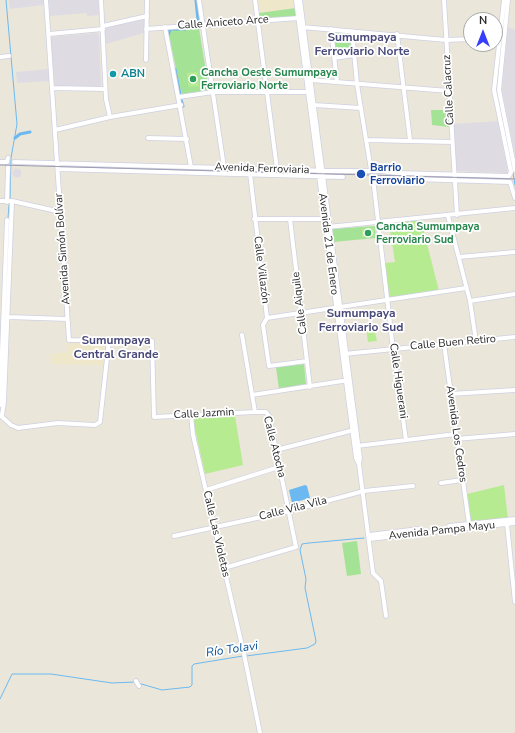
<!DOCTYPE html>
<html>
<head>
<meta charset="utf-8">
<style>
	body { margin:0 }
	#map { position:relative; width:515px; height:733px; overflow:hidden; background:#ebe6da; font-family:"Nunito Sans",sans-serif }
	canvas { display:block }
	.north { position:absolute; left:463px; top:12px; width:40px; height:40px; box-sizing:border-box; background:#fff; border:1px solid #a9a9a9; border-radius:50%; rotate:0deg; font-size:11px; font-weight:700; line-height:16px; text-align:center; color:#292929 }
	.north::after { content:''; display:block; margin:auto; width:14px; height:18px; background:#363efc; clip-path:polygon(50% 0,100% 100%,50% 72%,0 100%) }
</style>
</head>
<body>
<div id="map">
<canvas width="515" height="733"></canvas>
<div class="north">N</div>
</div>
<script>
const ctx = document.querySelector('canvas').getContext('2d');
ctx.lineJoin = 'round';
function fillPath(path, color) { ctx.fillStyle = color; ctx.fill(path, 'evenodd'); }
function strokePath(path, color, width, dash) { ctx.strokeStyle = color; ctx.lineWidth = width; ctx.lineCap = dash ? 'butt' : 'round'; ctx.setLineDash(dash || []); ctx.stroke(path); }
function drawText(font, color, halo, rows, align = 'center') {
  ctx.font = font + ' "Nunito Sans",sans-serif'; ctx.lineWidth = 3.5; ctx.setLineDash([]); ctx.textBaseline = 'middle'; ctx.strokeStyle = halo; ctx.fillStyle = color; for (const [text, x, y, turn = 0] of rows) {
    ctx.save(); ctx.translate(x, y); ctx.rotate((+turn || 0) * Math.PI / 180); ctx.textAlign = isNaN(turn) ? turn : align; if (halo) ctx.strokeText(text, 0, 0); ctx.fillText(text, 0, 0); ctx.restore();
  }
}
const industrial = new Path2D(`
	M 9,0 L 43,0 L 43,5 L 10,9 Z
	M 49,0 L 98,0 L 100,15 L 87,16 L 87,13 L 50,16 Z
	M 142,19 L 144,20 L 144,33 L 106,44 L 105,29 L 107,27 Z
	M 508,27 L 515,30 L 515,154 L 502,90 Z
	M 97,33 L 99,35 L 101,85 L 99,87 L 55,87 L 50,38 L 52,37 Z
	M 49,69 L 49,81 L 17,83 L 16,72 Z
	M 498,121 L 508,173 L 457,171 L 452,124 Z
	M12.5 173a4.5 4.5 0 1 1 9 0a4.5 4.5 0 1 1-9 0Z`);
const education = new Path2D(`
	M 258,0 L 293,0 L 294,8 L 259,13 Z
	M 105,342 L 103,365 L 52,364 L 50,354 L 68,352 L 67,343 Z`);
const green = new Path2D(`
	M 296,8 L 295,17 L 261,19 L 259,17 L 259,13 Z
	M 199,28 L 209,90 L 182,95 L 168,32 L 170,29 Z
	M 333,32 L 350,33 L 352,54 L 336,56 Z
	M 431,110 L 448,110 L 449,127 L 432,125 Z
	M 375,226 L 376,238 L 333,242 L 332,229 Z
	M 304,364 L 306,384 L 279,389 L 276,367 Z
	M 357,541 L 361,574 L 347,576 L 342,543 Z`);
const pitch = new Path2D(`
	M 197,72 L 199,86 L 189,87 L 187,73 Z
	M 421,220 L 439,291 L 389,298 L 385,263 L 395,262 L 389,224 Z
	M 374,228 L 374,236 L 362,237 L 362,229 Z
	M 374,327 L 377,341 L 368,342 L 366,328 Z
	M 196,416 L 235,416 L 243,465 L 205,474 L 193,420 Z
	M 504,485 L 508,519 L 475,523 L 471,521 L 467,494 Z`);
const water = new Path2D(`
	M 305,485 L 307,486 L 310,498 L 292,503 L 289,490 Z`);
const stream = new Path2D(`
	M 6,0 L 17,124 L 11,158 L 10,199
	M 504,17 L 497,91 L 510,156
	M 513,173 L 515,185
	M 8,219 L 9,205
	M 8,257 L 8,248
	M 246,656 L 307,648 L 315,644 L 316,641 L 305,588 L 306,579 L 300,550 L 302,544 L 309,543 L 364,538
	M 138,683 L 162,690 L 190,687 L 192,685 L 192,666 L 194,664 L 243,656
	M 0,699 L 12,674 L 51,674 L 112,683 L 135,682`);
const canal = new Path2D(`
	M 195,24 L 198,21 L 196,0
	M 168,36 L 170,29 L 185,29
	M 175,69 L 180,94
	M 181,100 L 183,106
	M 15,138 L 20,134 L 30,132`);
const minor = new Path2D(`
	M 46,0 L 69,340 L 152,341 L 154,417 L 255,412 L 266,412 L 269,416 L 296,547 L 224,568
	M 101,0 L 106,99 L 110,117
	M 199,0 L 224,167
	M 255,0 L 277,169
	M 296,0 L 356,458 L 359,464
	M 300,0 L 360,458 L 359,464 L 373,573 L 381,581 L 386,616
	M 444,0 L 457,215
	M 508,0 L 499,90 L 515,170
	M 103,26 L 147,16
	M 165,27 L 191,167
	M 302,27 L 446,40 L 471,39
	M 146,29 L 299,18
	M 331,29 L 337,82
	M 352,31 L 357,84 L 371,170
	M 49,34 L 103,29
	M 397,34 L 410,140
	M 0,57 L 9,56
	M 334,58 L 354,55
	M 146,60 L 147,0
	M 311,80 L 449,91
	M 52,88 L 105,89
	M 179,97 L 213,92 L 310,92
	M 314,105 L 361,108
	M 55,130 L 110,117 L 181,105
	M 148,138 L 187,139
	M 367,140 L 452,142
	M 0,162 L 7,162 L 8,158
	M 14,162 L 331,171 L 381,171 L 397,173 L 509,176 L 511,172 L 494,90 L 504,0
	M 58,169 L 343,177
	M 250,173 L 267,318 L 263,325 L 269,366 L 307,361
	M 373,178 L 393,349 L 406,440
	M 382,178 L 510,182 L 515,198
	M 0,201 L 12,201 L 61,212
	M 7,202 L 8,167
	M 448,216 L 470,301 L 476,341
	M 254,219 L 328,219
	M 290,219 L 310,387
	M 328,227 L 515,208
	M 459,257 L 515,252
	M 470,301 L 515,294
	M 8,317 L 67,319
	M 267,318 L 466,288
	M 242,335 L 255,412
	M 444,344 L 469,524
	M 344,354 L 515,337
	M 450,394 L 515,390
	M 252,395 L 349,380
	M 0,405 L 7,220
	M 0,415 L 11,425 L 18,428 L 58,423 L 95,425 L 100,422 L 109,340
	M 2,415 L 4,402 L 12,201
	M 191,415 L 193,435 L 244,654 L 260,733
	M 456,439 L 515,434
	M 357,446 L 456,434
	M 276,450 L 354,430
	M 441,483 L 462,480
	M 206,490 L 279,467
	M 507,524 L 515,602
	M 449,526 L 515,519
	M 369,535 L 419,529
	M 174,536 L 289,511 L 364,491 L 413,486
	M 369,539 L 515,523
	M 136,681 L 139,686`);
const tram = new Path2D(`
	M 0,165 L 515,179`);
const markers = [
	[113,74,4,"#0f9aa8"],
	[193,79,4,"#2e9e5b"],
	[361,174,5,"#1a4fb4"],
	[368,233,4,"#2e9e5b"]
];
const streetNames = [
	["Calle Aniceto Arce",223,23,-4],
	["Calle Calacruz",449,90,-93],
	["Avenida Ferroviaria",262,169,2],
	["Avenida 21 de Enero",328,244,83],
	["Avenida Simón Bolívar",63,249,-94],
	["Calle Villazón",261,270,83],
	["Calle Aiquile",300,303,-97],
	["Calle Buen Retiro",453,343,-5],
	["Calle Higuerani",398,381,82],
	["Calle Jazmin",204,414,-3],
	["Avenida Los Cedros",456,434,82],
	["Calle Atocha",274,447,76],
	["Calle Vila Vila",293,509,-14],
	["Avenida Pampa Mayu",442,531,-6],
	["Calle Las Violetas",216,534,77]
];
const leisureNames = [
	["Cancha Oeste Sumumpaya",201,73],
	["Ferroviario Norte",201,86],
	["Cancha Sumumpaya",376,227],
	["Ferroviario Sud",376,240]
];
const cultureNames = [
	["ABN",121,74]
];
const transitNames = [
	["Barrio",370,168],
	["Ferroviario",370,181]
];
const neighbourhoodNames = [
	["Sumumpaya",362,38],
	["Ferroviario Norte",362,52],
	["Sumumpaya",361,314],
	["Ferroviario Sud",361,328],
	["Sumumpaya",116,341],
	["Central Grande",116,355]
];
const waterNames = [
	["Río Tolavi",232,650,-8]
];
fillPath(industrial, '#dfdbe3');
fillPath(education, '#eee7c9');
fillPath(green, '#a4e395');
fillPath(pitch, '#b7eb91');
fillPath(water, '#6bb9f0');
strokePath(stream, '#6bb9f0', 1);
strokePath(canal, '#6bb9f0', 3);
strokePath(minor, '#cfd0e2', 5.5);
strokePath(minor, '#fff', 4);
strokePath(tram, '#9d9db4', 1);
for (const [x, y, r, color] of markers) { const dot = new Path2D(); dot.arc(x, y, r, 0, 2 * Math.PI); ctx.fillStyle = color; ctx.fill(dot); strokePath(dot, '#fff', 1.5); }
drawText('11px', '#292929', '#fff', streetNames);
drawText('bold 11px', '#27864d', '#fff', leisureNames, 'left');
drawText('bold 11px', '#0d838f', '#fff', cultureNames, 'left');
drawText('bold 11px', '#164399', '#fff', transitNames, 'left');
drawText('bold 12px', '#494a7a', '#fff', neighbourhoodNames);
drawText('italic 12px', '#0b549a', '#fff', waterNames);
</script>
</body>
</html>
